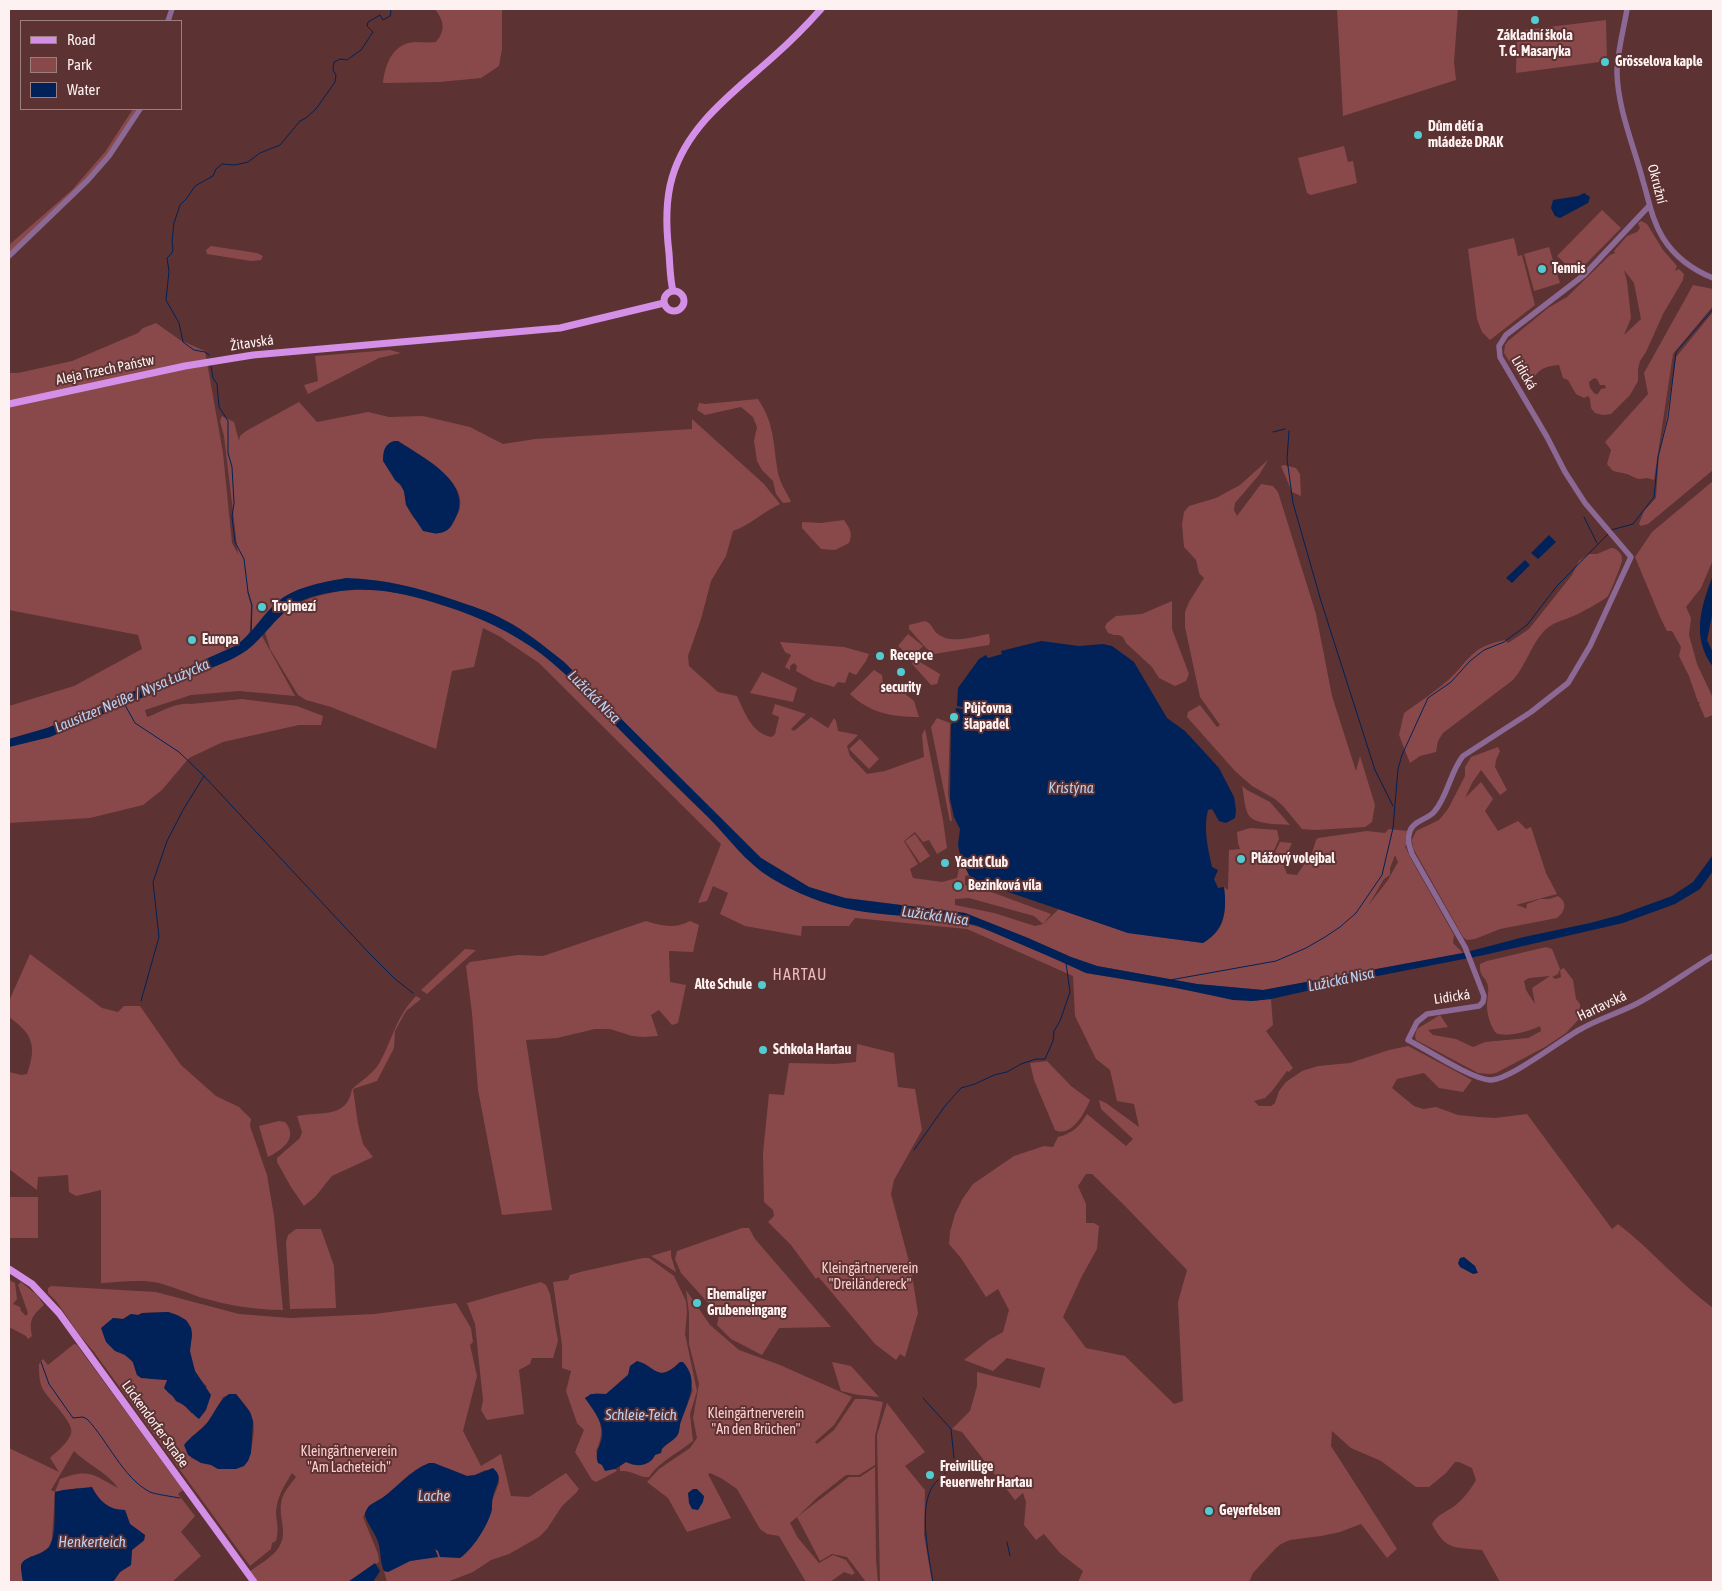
<!DOCTYPE html>
<html>
<head>
<meta charset="utf-8">
<style>
	body { margin:0 }
	#map { position:relative; width:1722px; height:1591px; overflow:hidden; background:#5c3233; font-family:"Asap Condensed",sans-serif }
	canvas { display:block }
	.frame { position:absolute; inset:0; border:10px solid #fdf2f1; pointer-events:none }
	.legend { position:absolute; left:20px; top:20px; width:162px; height:90px; box-sizing:border-box; background:#5c3233; border:1px solid #9c7f7f; margin:0; padding:6px 9px; list-style:none; font-size:15px; color:#fdf2f1 }
	.legend li { display:flex; align-items:center; gap:10px; height:25px }
	.legend b { width:25px; border:1px solid #9c7f7f }
</style>
</head>
<body>
<div id="map">
<canvas width="1722" height="1591"></canvas>
<div class="frame"></div>
<ul class="legend">
<li><b style="height:6px;background:#d48fe7"></b>Road</li>
<li><b style="height:14px;background:#89494b"></b>Park</li>
<li><b style="height:14px;background:#002258"></b>Water</li>
</ul>
</div>
<script>
const ctx = document.querySelector('canvas').getContext('2d');
ctx.lineJoin = 'round';
function fillPath(path, color) { ctx.fillStyle = color; ctx.fill(path, 'evenodd'); }
function strokePath(path, color, width, dash) { ctx.strokeStyle = color; ctx.lineWidth = width; ctx.lineCap = dash ? 'butt' : 'round'; ctx.setLineDash(dash || []); ctx.stroke(path); }
function drawText(font, color, halo, rows, align = 'center') {
  ctx.font = font + ' "Asap Condensed",sans-serif'; ctx.lineWidth = 4; ctx.setLineDash([]); ctx.textBaseline = 'middle'; ctx.strokeStyle = halo; ctx.fillStyle = color; for (const [text, x, y, turn = 0] of rows) {
    ctx.save(); ctx.translate(x, y); ctx.rotate((+turn || 0) * Math.PI / 180); ctx.textAlign = isNaN(turn) ? turn : align; if (halo) ctx.strokeText(text, 0, 0); ctx.fillText(text, 0, 0); ctx.restore();
  }
}
const green = new Path2D(`
	M 435,9 L 502,9 L 502,49 L 499,66 L 481,78 L 440,82 L 383,83 C 385,64 393,43 415,42 C 422,42 429,43 436,42 C 446,30 444,21 435,9 Z
	M 1337,9 L 1458,9 L 1454,62 L 1456,80 L 1343,116 Z
	M 1606,20 L 1607,61 L 1516,73 L 1517,31 Z
	M 133,109 L 136,109 C 109,167 55,210 9,253 L 9,245 L 72,190 L 105,152 Z
	M 1344,146 L 1348,162 L 1353,161 L 1357,183 L 1311,195 L 1307,193 L 1298,158 Z
	M 1602,210 L 1621,228 L 1576,274 L 1557,256 Z
	M 1641,221 L 1647,224 L 1663,250 L 1677,266 L 1675,271 L 1679,269 L 1684,274 L 1683,280 L 1663,314 L 1646,352 L 1640,361 L 1638,369 L 1638,381 L 1630,395 L 1611,414 L 1603,415 L 1595,413 L 1591,408 L 1590,399 L 1588,396 L 1584,398 L 1576,394 L 1568,380 L 1563,378 L 1559,365 C 1532,367 1539,379 1524,385 L 1504,353 L 1505,345 L 1508,341 L 1548,308 L 1567,297 L 1610,255 L 1615,253 L 1614,251 L 1627,236 L 1637,232 L 1640,228 L 1638,223 ZM 1624,270 L 1634,283 L 1641,319 L 1624,335 L 1631,318 L 1627,281 ZM 1594,378 L 1597,379 L 1600,385 L 1605,385 L 1606,388 L 1601,389 L 1598,394 L 1595,394 L 1590,388 L 1589,382 Z
	M 1514,238 L 1518,256 L 1522,255 L 1535,305 L 1490,340 L 1482,332 L 1477,319 L 1468,249 Z
	M 211,246 L 257,253 L 263,256 L 261,260 L 251,261 L 207,254 L 206,250 Z
	M 1549,247 L 1560,283 L 1534,291 L 1524,254 Z
	M 1693,285 L 1713,289 L 1713,306 L 1673,354 L 1654,480 L 1648,478 L 1638,479 L 1627,474 L 1613,471 L 1607,464 L 1611,450 L 1605,442 L 1648,394 L 1644,373 Z
	M 1713,312 L 1713,470 L 1648,524 L 1641,526 L 1639,524 L 1644,511 L 1656,498 L 1659,453 L 1666,422 L 1676,357 Z
	M 156,323 L 180,340 L 205,351 L 223,453 L 232,543 L 238,554 L 224,436 L 220,421 L 222,416 L 234,422 L 239,441 L 240,436 L 246,431 L 299,402 L 317,422 L 368,412 L 389,417 L 423,416 L 470,427 L 503,444 L 535,439 L 692,429 L 692,419 L 764,484 L 780,504 C 763,512 750,525 733,531 L 726,556 L 711,581 L 701,619 L 688,656 L 689,666 L 718,692 L 737,696 C 745,713 752,734 772,737 L 775,734 L 779,717 L 772,714 L 775,704 L 806,714 L 791,729 L 794,731 L 811,717 L 828,728 L 834,718 L 836,721 L 838,731 L 858,735 L 847,746 L 850,756 L 867,774 L 885,771 L 924,757 L 922,735 L 925,729 L 943,820 L 947,848 L 937,854 L 929,840 L 923,842 L 915,832 L 904,841 L 918,864 L 910,869 L 913,878 L 942,882 L 957,878 L 961,859 L 969,875 L 965,876 L 965,885 L 994,893 L 1051,914 L 1043,924 L 1059,909 L 1128,933 L 1203,943 C 1208,939 1215,935 1218,930 C 1227,919 1225,899 1224,887 L 1228,890 L 1229,850 L 1240,849 L 1238,843 L 1237,832 L 1250,828 L 1277,830 L 1279,839 L 1272,855 L 1282,861 L 1287,874 L 1297,875 L 1305,863 L 1309,863 L 1316,840 L 1318,838 L 1367,831 L 1385,833 L 1389,829 L 1408,831 L 1407,845 L 1405,846 L 1410,857 L 1454,935 L 1453,943 L 1463,953 L 1263,990 L 1197,984 L 1097,966 L 1071,957 L 1028,938 L 965,913 L 845,898 L 809,887 L 761,858 L 564,662 C 545,647 526,631 505,620 C 488,611 469,605 451,599 C 405,584 358,571 310,586 C 301,589 291,592 283,598 C 270,607 261,620 252,631 L 252,605 L 248,592 L 247,591 L 251,606 L 250,631 L 245,640 L 236,646 L 83,714 L 47,728 L 9,739 L 9,706 L 74,686 L 142,649 L 138,635 L 9,610 L 9,373 L 18,373 L 72,361 L 138,333 L 143,328 ZM 394,441 L 398,441 C 418,454 466,480 460,507 C 460,511 457,515 455,518 C 451,528 445,532 435,534 C 415,521 408,517 404,492 C 403,486 398,484 395,480 C 391,473 394,450 394,441 ZM 1395,855 L 1398,862 L 1388,880 L 1368,906 L 1384,879 L 1390,875 L 1390,868 ZM 969,898 L 1034,916 L 1043,924 L 1035,926 L 994,913 L 955,905 L 955,899 Z
	M 390,350 L 401,353 L 379,358 L 308,394 L 304,385 L 318,381 L 315,356 Z
	M 758,399 C 775,424 773,445 778,473 C 780,483 787,493 791,502 L 783,503 L 776,494 L 773,481 L 762,470 L 757,461 L 754,441 L 757,427 L 753,417 L 741,407 L 705,415 L 697,410 L 699,403 L 705,404 Z
	M 1268,460 L 1259,475 L 1235,503 L 1234,510 L 1237,516 L 1261,484 L 1273,486 L 1278,492 L 1316,614 L 1332,696 L 1356,771 L 1360,756 L 1375,805 L 1372,822 L 1365,827 L 1315,830 L 1302,829 L 1283,806 L 1275,799 L 1252,786 L 1235,771 L 1187,717 L 1188,712 L 1200,705 L 1217,727 L 1220,725 L 1200,697 L 1185,627 L 1185,612 L 1189,602 L 1204,578 L 1199,573 L 1196,560 L 1184,547 L 1182,524 L 1184,512 L 1189,506 L 1216,498 L 1240,485 Z
	M 1284,465 L 1296,468 L 1300,474 L 1301,496 L 1292,492 L 1281,466 Z
	M 1713,481 L 1713,560 L 1701,588 L 1686,607 L 1691,618 L 1689,635 L 1697,664 L 1713,698 L 1713,715 L 1705,718 L 1699,704 L 1700,702 L 1698,702 L 1689,676 L 1679,656 L 1681,647 L 1672,631 L 1667,631 L 1660,617 L 1635,557 L 1652,532 Z
	M 844,520 C 850,529 853,533 849,543 L 835,550 L 821,549 L 802,528 L 802,522 L 821,523 Z
	M 1611,548 C 1617,548 1623,554 1622,561 C 1621,565 1610,594 1608,596 C 1603,601 1579,614 1571,617 C 1561,621 1552,623 1544,631 C 1531,645 1526,665 1513,680 L 1443,733 L 1438,741 L 1436,752 L 1420,756 L 1410,763 L 1399,735 L 1404,713 C 1418,703 1433,693 1446,682 C 1470,661 1469,647 1505,640 L 1508,643 L 1529,629 L 1572,575 L 1579,561 L 1589,554 L 1597,554 Z
	M 350,589 C 379,588 407,594 435,603 C 469,613 501,626 531,646 C 563,668 595,704 622,732 C 650,761 679,789 708,817 C 728,837 745,862 770,877 C 796,893 827,906 858,911 C 887,915 918,916 948,919 C 996,928 1041,954 1086,973 L 1252,1001 L 1271,999 L 1273,1025 L 1266,1031 L 1293,1068 L 1289,1072 L 1287,1071 L 1272,1091 L 1265,1098 L 1254,1101 L 1259,1106 L 1271,1106 L 1275,1103 L 1279,1091 L 1286,1082 L 1302,1071 L 1318,1066 L 1350,1063 L 1389,1050 L 1408,1046 L 1472,1080 L 1463,1092 L 1439,1088 L 1424,1073 L 1397,1079 L 1392,1088 L 1414,1106 L 1423,1109 L 1436,1107 L 1458,1115 L 1479,1117 L 1495,1118 L 1527,1114 L 1612,1229 L 1618,1224 C 1652,1250 1679,1283 1713,1308 L 1713,1582 L 1500,1582 L 1482,1550 C 1454,1547 1446,1551 1432,1524 C 1437,1514 1449,1511 1457,1504 C 1465,1497 1471,1489 1476,1480 L 1472,1468 L 1459,1462 L 1455,1462 L 1446,1473 L 1429,1487 L 1416,1487 L 1381,1461 L 1351,1448 L 1332,1431 L 1331,1446 L 1397,1549 L 1387,1558 L 1361,1524 L 1340,1532 L 1321,1536 L 1290,1540 L 1281,1544 L 1276,1548 L 1253,1573 L 1249,1582 L 1078,1582 L 1083,1571 L 1060,1553 L 1044,1534 L 1036,1540 L 1024,1525 L 1026,1502 L 1023,1493 L 1015,1500 L 962,1432 L 952,1429 L 970,1411 L 977,1386 L 977,1372 L 1040,1388 L 1045,1368 L 1007,1358 L 993,1371 L 964,1360 L 989,1340 L 1003,1332 L 1009,1310 L 998,1289 L 986,1297 L 961,1258 L 949,1244 L 950,1232 L 955,1214 L 963,1198 L 973,1184 L 1014,1156 L 1044,1146 L 1053,1147 L 1058,1137 C 1072,1134 1080,1126 1087,1114 L 1126,1146 L 1133,1139 L 1101,1109 L 1099,1100 L 1106,1103 L 1139,1127 L 1134,1104 L 1117,1101 L 1110,1070 L 1096,1059 L 1075,1016 L 1073,976 L 967,929 L 855,918 L 849,926 L 802,926 L 801,936 L 745,926 L 720,914 L 728,893 L 713,886 L 707,901 L 698,903 L 721,844 L 539,663 L 499,636 L 483,628 L 474,667 L 452,671 L 436,749 L 331,707 L 306,700 L 298,695 L 270,649 L 265,632 C 291,600 311,597 350,589 ZM 1086,1174 L 1092,1174 L 1122,1203 L 1187,1270 L 1178,1302 L 1183,1401 L 1174,1404 L 1125,1356 L 1086,1348 L 1063,1317 L 1082,1276 L 1097,1249 L 1099,1226 L 1094,1223 L 1086,1223 L 1086,1204 L 1078,1186 Z
	M 1172,601 L 1172,629 L 1189,674 L 1186,681 L 1175,686 L 1159,678 L 1152,667 L 1126,643 L 1123,637 L 1119,635 L 1114,635 L 1108,633 L 1105,627 L 1107,623 L 1116,616 L 1142,614 Z
	M 925,621 C 933,624 932,630 938,634 C 952,645 974,636 989,634 L 990,641 L 989,645 L 934,654 L 926,648 L 909,629 L 909,625 Z
	M 908,634 L 923,646 L 912,658 L 898,646 Z
	M 262,636 L 295,696 L 239,691 L 191,695 L 145,710 L 147,717 C 162,712 174,702 191,704 L 242,699 L 297,706 L 323,716 L 321,725 L 299,725 L 223,742 L 189,758 L 162,790 L 143,805 L 90,818 L 9,823 L 9,747 L 50,737 L 230,660 L 247,650 Z
	M 780,642 L 844,647 L 869,654 L 866,661 L 856,675 L 849,672 L 845,683 L 838,682 L 834,687 L 814,681 L 798,672 L 796,671 L 797,666 L 794,663 L 790,666 L 790,670 L 785,667 L 791,655 L 785,652 Z
	M 915,661 L 920,662 L 940,674 L 937,684 L 931,685 L 913,665 L 912,663 Z
	M 874,670 L 882,675 L 883,683 L 896,688 L 898,684 L 901,686 L 904,693 L 914,701 L 919,717 C 892,717 870,713 850,694 Z
	M 762,672 L 797,688 L 793,702 L 750,693 Z
	M 937,718 L 950,723 L 948,793 L 952,821 L 950,821 L 931,727 Z
	M 860,739 L 879,759 L 869,769 L 849,749 Z
	M 1498,747 L 1500,751 L 1496,760 L 1495,767 L 1507,790 L 1500,795 L 1481,770 L 1472,783 L 1465,798 L 1481,782 L 1493,799 L 1485,811 L 1498,831 L 1518,821 L 1526,829 L 1531,827 L 1546,873 L 1557,894 L 1516,905 L 1523,907 L 1526,909 L 1527,904 L 1540,899 L 1550,899 L 1558,896 C 1568,902 1565,912 1557,918 L 1500,929 L 1475,939 L 1467,940 L 1463,937 L 1413,848 L 1412,840 L 1416,831 L 1439,820 L 1448,809 L 1465,776 L 1465,767 L 1471,757 Z
	M 1242,786 L 1247,790 L 1270,802 L 1290,825 C 1279,824 1253,825 1248,814 C 1244,806 1244,795 1242,786 Z
	M 915,834 L 930,856 L 920,863 L 905,841 Z
	M 1280,842 L 1292,843 L 1284,861 L 1275,852 Z
	M 646,921 C 661,926 676,929 690,921 L 699,925 L 693,952 L 669,951 L 670,982 L 686,985 L 678,1023 L 672,1025 L 659,1010 L 651,1015 L 658,1036 L 643,1037 L 632,1036 L 610,1029 L 595,1029 L 557,1038 L 526,1040 L 552,1210 L 502,1215 L 478,1090 L 472,1013 L 466,966 L 470,962 L 518,955 L 543,956 Z
	M 1546,947 L 1552,949 L 1560,969 L 1558,974 L 1552,977 L 1556,979 L 1561,977 L 1560,970 L 1564,968 L 1573,980 L 1576,999 L 1580,1004 L 1580,1018 L 1566,1033 L 1545,1047 L 1496,1073 L 1490,1074 L 1478,1073 L 1416,1040 L 1415,1036 L 1417,1029 L 1440,1015 L 1448,1027 L 1428,1030 L 1433,1035 L 1456,1039 L 1473,1047 L 1485,1042 L 1528,1038 L 1541,1031 L 1540,1026 C 1531,1031 1505,1038 1496,1033 C 1491,1027 1487,1015 1487,1006 C 1487,999 1489,993 1488,986 C 1486,976 1479,978 1480,964 L 1487,961 ZM 1550,976 L 1532,988 L 1535,1004 L 1526,990 L 1524,981 L 1529,978 Z
	M 465,949 L 476,950 L 427,994 L 421,990 Z
	M 30,954 L 102,1008 L 118,1012 L 124,1006 L 140,1006 L 181,1065 L 216,1096 L 239,1107 L 251,1119 L 250,1126 L 267,1175 L 274,1216 L 283,1310 C 254,1310 227,1305 199,1297 C 186,1292 173,1287 159,1283 C 141,1279 120,1282 101,1283 L 101,1190 L 76,1196 L 69,1192 L 68,1175 L 38,1177 L 37,1190 L 9,1169 L 9,1072 L 21,1075 L 27,1074 C 37,1046 33,1034 9,1017 L 9,1001 Z
	M 416,996 L 421,999 L 406,1011 L 395,1031 L 394,1048 L 377,1081 L 353,1089 L 358,1124 L 363,1144 L 373,1157 L 332,1176 L 315,1197 L 304,1206 L 291,1187 L 277,1162 L 277,1158 L 300,1138 L 302,1132 L 297,1116 C 321,1111 347,1119 352,1089 C 362,1080 374,1073 380,1062 C 393,1038 396,1017 416,996 Z
	M 857,1044 L 894,1053 L 898,1087 L 915,1089 L 922,1130 L 894,1180 L 891,1194 L 911,1269 L 918,1313 L 905,1357 L 900,1354 L 896,1360 L 875,1344 L 822,1281 L 818,1277 L 816,1279 L 791,1245 L 768,1222 L 774,1216 L 773,1210 L 764,1202 L 763,1153 L 769,1094 L 784,1095 L 789,1063 L 835,1064 L 856,1062 Z
	M 1047,1061 L 1071,1086 L 1090,1100 C 1085,1112 1072,1138 1055,1130 L 1034,1080 L 1030,1063 Z
	M 279,1121 L 285,1122 C 299,1138 282,1150 268,1157 L 259,1126 Z
	M 9,1197 L 38,1197 L 38,1238 L 9,1238 Z
	M 742,1228 L 749,1228 L 755,1239 L 831,1327 L 779,1328 L 762,1355 L 731,1339 L 717,1325 L 719,1315 L 681,1273 L 675,1259 L 677,1251 Z
	M 296,1229 L 321,1229 L 334,1266 L 336,1308 L 290,1309 L 286,1242 L 288,1235 Z
	M 671,1250 L 671,1256 L 676,1272 L 651,1256 Z
	M 643,1258 L 649,1258 L 674,1276 L 686,1301 L 687,1312 L 685,1334 L 697,1391 L 690,1414 L 693,1441 C 678,1453 660,1461 649,1477 C 639,1478 633,1470 620,1471 L 620,1466 L 626,1462 L 633,1465 L 652,1460 L 655,1455 L 679,1432 L 680,1424 L 693,1390 L 680,1362 C 666,1375 659,1377 644,1363 C 629,1371 619,1384 606,1394 L 596,1393 L 585,1398 C 599,1417 607,1428 596,1451 L 602,1464 L 611,1469 L 615,1469 L 617,1471 L 596,1482 L 592,1480 L 575,1452 L 584,1430 L 577,1423 L 566,1391 L 571,1371 L 562,1368 L 562,1345 L 553,1282 L 568,1280 L 570,1275 L 580,1272 Z
	M 9,1280 L 15,1283 L 17,1299 L 13,1304 L 20,1307 L 21,1311 L 26,1316 L 28,1313 L 18,1285 L 21,1282 L 37,1295 L 44,1305 C 32,1316 29,1319 32,1336 L 28,1339 L 26,1336 L 9,1327 Z
	M 541,1282 L 546,1285 L 550,1294 L 558,1341 L 553,1358 L 532,1358 L 530,1364 L 519,1370 L 524,1414 L 487,1420 L 481,1410 L 483,1400 L 475,1324 L 467,1303 Z
	M 51,1286 L 156,1292 L 239,1314 L 290,1318 L 375,1314 L 456,1303 L 471,1328 L 473,1342 L 470,1345 L 477,1376 L 463,1431 L 481,1466 L 501,1454 L 511,1496 L 529,1497 L 566,1473 L 579,1489 L 576,1493 L 562,1506 L 547,1529 L 539,1537 L 509,1554 L 491,1560 L 473,1572 L 447,1582 L 387,1582 L 384,1571 L 388,1572 L 410,1561 L 438,1556 L 435,1549 L 437,1541 L 433,1538 L 432,1529 L 435,1527 L 437,1528 L 439,1538 L 437,1541 L 476,1542 L 499,1483 L 499,1477 L 497,1472 L 485,1470 L 475,1475 L 467,1476 L 447,1468 L 410,1474 L 384,1497 L 369,1506 L 363,1517 L 378,1554 L 379,1562 L 348,1582 L 256,1582 L 249,1572 C 258,1565 273,1557 279,1547 C 288,1534 279,1518 281,1504 C 282,1493 290,1485 296,1477 L 292,1473 C 284,1486 276,1498 276,1514 C 277,1525 279,1529 276,1541 L 272,1543 L 271,1549 L 250,1566 L 94,1352 L 79,1334 L 56,1301 L 48,1293 L 48,1288 ZM 168,1312 C 179,1315 193,1321 192,1335 C 192,1339 190,1343 190,1347 C 189,1360 196,1378 207,1386 L 192,1414 L 184,1404 L 176,1401 L 174,1396 L 167,1392 L 167,1380 L 150,1379 L 137,1375 C 135,1370 134,1364 131,1360 C 120,1349 108,1352 104,1333 L 113,1318 L 123,1319 L 131,1314 L 138,1315 L 143,1313 ZM 236,1394 C 241,1400 247,1406 251,1414 C 257,1427 252,1447 248,1461 C 228,1463 210,1468 191,1458 L 191,1437 C 205,1430 216,1411 223,1397 Z
	M 686,1290 L 710,1325 L 739,1350 L 780,1365 L 852,1397 L 834,1425 L 815,1442 L 817,1444 L 834,1430 L 855,1399 L 866,1399 L 883,1402 L 875,1436 L 875,1465 L 859,1475 L 846,1475 L 818,1497 L 797,1517 L 849,1477 L 860,1477 L 875,1467 L 876,1560 L 878,1582 L 866,1582 L 847,1557 L 832,1554 L 820,1561 L 797,1517 L 790,1523 L 798,1538 L 819,1563 L 833,1555 L 846,1560 L 855,1573 L 852,1575 L 844,1572 L 830,1582 L 806,1582 L 779,1536 L 767,1534 L 760,1529 L 737,1489 L 721,1478 L 710,1473 L 708,1474 L 731,1518 L 687,1532 L 668,1498 L 647,1482 L 659,1469 L 690,1448 L 697,1438 L 693,1418 L 699,1384 L 689,1344 L 689,1313 Z
	M 74,1344 L 77,1345 L 183,1490 L 178,1494 L 195,1516 L 181,1532 L 201,1556 L 172,1582 L 113,1582 L 120,1572 L 131,1565 L 132,1550 L 144,1541 L 145,1535 L 130,1524 L 125,1510 L 114,1510 L 78,1488 L 55,1492 L 52,1539 L 49,1547 L 37,1556 L 31,1556 L 21,1565 L 23,1582 L 9,1582 L 9,1448 L 59,1472 L 50,1458 C 57,1451 67,1444 71,1434 C 75,1423 50,1401 44,1391 C 39,1384 39,1373 39,1364 L 43,1359 L 48,1365 ZM 74,1451 C 88,1465 107,1472 118,1488 C 93,1475 90,1468 60,1479 L 55,1492 L 51,1490 Z
	M 832,1362 L 851,1366 L 879,1397 L 858,1395 L 841,1391 Z
	M 887,1403 L 925,1452 L 905,1466 L 925,1490 L 924,1535 L 932,1582 L 880,1582 L 877,1435 Z`);
const water = new Path2D(`
	M 1584,193 L 1590,197 L 1588,203 L 1560,218 L 1555,216 L 1551,208 L 1553,200 L 1578,196 Z
	M 394,441 L 398,441 C 425,459 478,484 453,523 C 446,536 435,534 423,531 L 406,505 L 404,491 L 400,484 L 395,480 L 383,461 C 383,452 384,444 394,441 Z
	M 1549,535 L 1556,542 L 1538,559 L 1531,553 Z
	M 1525,560 L 1530,565 L 1512,583 L 1506,578 Z
	M 1713,575 L 1713,611 L 1707,640 L 1713,653 L 1713,667 C 1691,637 1701,607 1713,575 Z
	M 346,578 C 384,579 419,588 454,600 C 471,606 489,611 504,620 C 526,631 545,647 564,662 L 761,858 L 809,887 L 845,898 L 965,913 L 1028,938 L 1071,957 L 1097,966 L 1197,984 L 1263,990 L 1463,953 L 1524,937 L 1590,923 L 1620,915 L 1672,896 L 1693,882 L 1713,855 L 1713,871 L 1700,889 L 1675,904 L 1623,923 L 1484,955 L 1342,983 L 1271,999 L 1252,1001 L 1233,1000 L 1172,987 L 1086,973 L 1060,961 L 978,926 L 948,919 C 917,916 885,916 854,910 C 825,905 796,893 771,878 C 746,863 729,838 709,818 C 679,789 650,760 621,731 C 595,704 561,666 530,646 C 498,625 469,613 433,602 C 390,589 354,585 311,597 C 284,605 271,629 252,646 C 245,652 238,656 230,660 L 50,737 L 9,747 L 9,739 L 47,728 L 83,714 L 235,646 C 250,636 259,620 272,607 C 291,587 320,583 346,578 Z
	M 1041,641 L 1079,646 L 1103,644 L 1112,646 L 1134,662 L 1167,718 L 1185,731 L 1219,768 L 1234,797 L 1236,810 L 1235,818 L 1226,823 L 1219,821 L 1212,809 L 1208,810 C 1203,829 1208,848 1212,867 L 1218,870 L 1214,879 L 1218,888 L 1224,887 C 1227,910 1225,930 1203,943 L 1128,933 L 979,882 L 969,875 L 961,859 L 958,845 L 960,829 L 954,817 L 950,799 L 951,725 L 955,719 L 956,708 L 969,710 L 968,708 L 957,706 L 958,688 L 979,659 L 986,655 L 988,658 L 1002,654 L 1001,651 Z
	M 1464,1257 L 1475,1266 L 1478,1273 L 1473,1274 L 1460,1267 L 1458,1263 L 1460,1258 Z
	M 168,1312 L 177,1315 L 186,1320 L 191,1328 L 192,1335 L 190,1351 L 195,1371 L 211,1395 L 206,1410 L 199,1419 C 190,1412 186,1405 176,1401 C 173,1395 168,1393 164,1388 L 167,1380 L 141,1378 L 137,1375 L 133,1362 L 125,1355 L 115,1351 L 106,1342 L 101,1328 L 113,1318 L 123,1319 L 131,1314 L 138,1315 L 142,1313 Z
	M 637,1361 C 658,1367 657,1384 680,1362 L 683,1362 C 700,1380 688,1401 681,1421 C 679,1426 680,1432 677,1436 C 673,1441 666,1444 662,1449 L 661,1453 L 655,1455 C 649,1467 637,1467 626,1462 L 615,1469 L 605,1471 L 602,1465 L 598,1463 C 594,1452 600,1448 602,1437 C 604,1422 593,1410 585,1398 L 591,1394 L 606,1394 L 628,1375 L 630,1366 Z
	M 229,1394 L 236,1394 L 250,1412 L 253,1422 L 251,1453 L 248,1461 L 244,1466 L 236,1469 L 218,1469 L 211,1465 L 201,1463 L 188,1455 L 184,1445 C 191,1436 200,1431 207,1423 C 214,1414 219,1400 229,1394 Z
	M 429,1463 L 434,1463 L 467,1476 L 475,1475 L 493,1468 C 503,1477 497,1483 494,1493 C 492,1498 492,1503 492,1509 C 489,1524 473,1549 460,1558 L 440,1557 L 438,1551 L 435,1549 L 438,1557 L 410,1561 L 388,1572 L 384,1571 C 379,1560 382,1548 376,1537 C 374,1532 364,1518 365,1513 C 366,1511 367,1508 369,1506 C 372,1503 378,1501 382,1498 C 398,1487 409,1471 429,1463 Z
	M 92,1487 C 99,1501 109,1510 125,1510 L 130,1524 L 145,1535 L 144,1540 L 132,1550 L 131,1565 L 120,1572 L 113,1582 L 23,1582 C 22,1577 21,1571 21,1566 C 22,1556 42,1556 49,1547 C 57,1536 54,1506 55,1492 L 63,1490 Z
	M 693,1489 L 697,1489 L 704,1496 L 703,1502 L 698,1510 L 692,1509 L 689,1503 L 688,1493 Z
	M 375,1563 L 380,1571 L 373,1582 L 348,1582 Z`);
const stream = new Path2D(`
	M 209,355 L 205,352 L 194,350 L 183,342 L 179,323 L 166,300 L 169,271 L 167,258 L 172,253 L 173,249 L 172,241 L 174,223 L 180,205 L 187,198 L 195,186 L 213,176 L 216,169 L 222,164 L 235,165 L 248,162 L 260,153 L 280,145 L 300,121 L 306,118 L 316,109 L 335,82 L 336,75 L 333,70 L 334,62 L 340,59 L 347,60 L 361,50 L 373,32 L 367,26 L 368,22 L 380,15 L 383,20 L 390,16 L 391,12 L 390,9
	M 211,366 L 213,378 L 217,384 L 219,407 L 228,421 L 228,453 L 232,467 L 234,503 L 232,517 L 235,542 L 244,559 L 248,592 L 252,605 L 251,632
	M 1289,431 L 1287,459 L 1293,503 L 1321,601 L 1375,770 L 1393,806
	M 1273,432 L 1285,429
	M 1584,517 L 1597,543
	M 1611,530 L 1633,524 L 1654,497 L 1658,457 L 1668,418 L 1676,352 L 1713,309
	M 125,705 L 135,723 L 179,752 L 204,776 L 369,953 L 395,979 L 413,993
	M 1170,980 L 1276,961 L 1306,948 L 1325,937 L 1340,927 L 1356,913 L 1382,875 L 1393,828 L 1398,769 L 1402,755 L 1428,698 L 1451,682 L 1470,661 L 1484,650 L 1504,642 L 1527,625 L 1557,586 L 1608,534
	M 141,1001 L 159,937 L 153,882 L 167,841 L 183,810 L 204,776
	M 914,1150 L 945,1106 L 961,1088 L 975,1084 L 994,1075 L 1007,1072 L 1021,1064 L 1036,1059 L 1045,1059 L 1053,1041 L 1054,1031 L 1060,1021 L 1070,992 L 1066,963
	M 41,1362 L 49,1384 L 73,1418 L 83,1417 L 87,1419 C 108,1441 123,1478 150,1492 C 154,1494 174,1497 180,1498
	M 923,1398 L 951,1429 L 954,1458
	M 1007,1542 L 1010,1556
	M 933,1582 C 929,1557 919,1513 931,1489 C 936,1479 946,1476 950,1466`);
const minor = new Path2D(`
	M 1627,9 C 1624,28 1617,53 1617,73 C 1618,110 1634,146 1643,181 C 1649,201 1652,220 1663,238 C 1675,257 1693,270 1713,278
	M 168,21 L 172,9
	M 1649,206 L 1584,275 L 1506,335 L 1499,346 L 1500,357 L 1547,437 L 1565,472 L 1585,503 L 1631,557 L 1590,646 L 1568,683 L 1531,712 L 1463,756 C 1450,772 1448,796 1434,812 C 1428,819 1413,821 1410,831 C 1407,839 1409,846 1412,854 L 1465,947 L 1484,996 L 1483,1002 L 1479,1006 L 1427,1014 L 1417,1022 L 1408,1040 C 1426,1049 1471,1079 1490,1080 C 1508,1081 1561,1040 1579,1030 C 1598,1019 1619,1013 1638,1003 C 1664,989 1688,971 1713,956
	M 9,256 L 88,180 L 109,156 L 140,109`);
const major = new Path2D(`
	M664 301a10 10 0 1 1 20 0a10 10 0 1 1-20 0Z
	M 673,291 C 670,279 670,266 669,253 C 666,228 665,202 672,178 C 687,125 734,92 773,57 C 790,42 806,26 821,9
	M 9,404 L 185,366 L 253,355 L 560,328 L 664,303
	M 9,1269 L 32,1284 L 59,1313 L 254,1582`);
const markers = [
	[1535,20,5,"#51ccd1"],
	[1605,62,5,"#51ccd1"],
	[1418,135,5,"#51ccd1"],
	[1542,269,5,"#51ccd1"],
	[262,607,5,"#51ccd1"],
	[192,640,5,"#51ccd1"],
	[880,656,5,"#51ccd1"],
	[901,672,5,"#51ccd1"],
	[954,717,5,"#51ccd1"],
	[1241,859,5,"#51ccd1"],
	[945,863,5,"#51ccd1"],
	[958,886,5,"#51ccd1"],
	[762,985,5,"#51ccd1"],
	[763,1050,5,"#51ccd1"],
	[697,1303,5,"#51ccd1"],
	[930,1475,5,"#51ccd1"],
	[1209,1511,5,"#51ccd1"]
];
const poiNames = [
	["Základní škola",1535,36,"center"],
	["T. G. Masaryka",1535,52,"center"],
	["Grösselova kaple",1615,62],
	["Dům dětí a",1428,127],
	["mládeže DRAK",1428,143],
	["Tennis",1552,269],
	["Trojmezí",272,607],
	["Europa",202,640],
	["Recepce",890,656],
	["security",901,688,"center"],
	["Půjčovna",964,709],
	["šlapadel",964,725],
	["Plážový volejbal",1251,859],
	["Yacht Club",955,863],
	["Bezinková víla",968,886],
	["Alte Schule",752,985,"right"],
	["Schkola Hartau",773,1050],
	["Ehemaliger",707,1295],
	["Grubeneingang",707,1311],
	["Freiwillige",940,1467],
	["Feuerwehr Hartau",940,1483],
	["Geyerfelsen",1219,1511]
];
const streetNames = [
	["Okružní",1657,184,75],
	["Žitavská",252,343,-8],
	["Aleja Trzech Państw",105,370,-12],
	["Lidická",1524,373,60],
	["Lidická",1452,997,-8],
	["Hartavská",1602,1006,-25],
	["Lückendorfer Straße",155,1424,54]
];
const parkNames = [
	["Kleingärtnerverein",870,1269],
	["\"Dreiländereck\"",870,1285],
	["Kleingärtnerverein",756,1414],
	["\"An den Brüchen\"",756,1430],
	["Kleingärtnerverein",349,1452],
	["\"Am Lacheteich\"",349,1468]
];
const waterNames = [
	["Lausitzer Neiße / Nysa Łużycka",132,696,-23],
	["Lužická Nisa",594,697,45],
	["Kristýna",1071,788],
	["Lužická Nisa",935,916,8],
	["Lužická Nisa",1341,980,-12],
	["Schleie-Teich",641,1415],
	["Lache",434,1496],
	["Henkerteich",92,1542]
];
const quarterNames = [
	["HARTAU",800,975]
];
fillPath(green, '#89494b');
fillPath(water, '#002258');
strokePath(stream, '#002258', 1);
strokePath(minor, '#8b6994', 5.5);
strokePath(major, '#d48fe7', 7);
for (const [x, y, r, color] of markers) { const dot = new Path2D(); dot.arc(x, y, r, 0, 2 * Math.PI); ctx.fillStyle = color; ctx.fill(dot); strokePath(dot, '#5c3233', 2); }
drawText('bold 14px', '#fdf2f1', '#5c3233', poiNames, 'left');
drawText('14px', '#fdf2f1', '#5c3233', streetNames);
drawText('14px', '#ffcfce', '#5c3233', parkNames);
drawText('italic 15px', '#b9d0f3', '#5c3233', waterNames);
ctx.letterSpacing = '1px';
drawText('16px', '#efbaba', '#5c3233', quarterNames);
ctx.letterSpacing = '0px';
</script>
</body>
</html>
